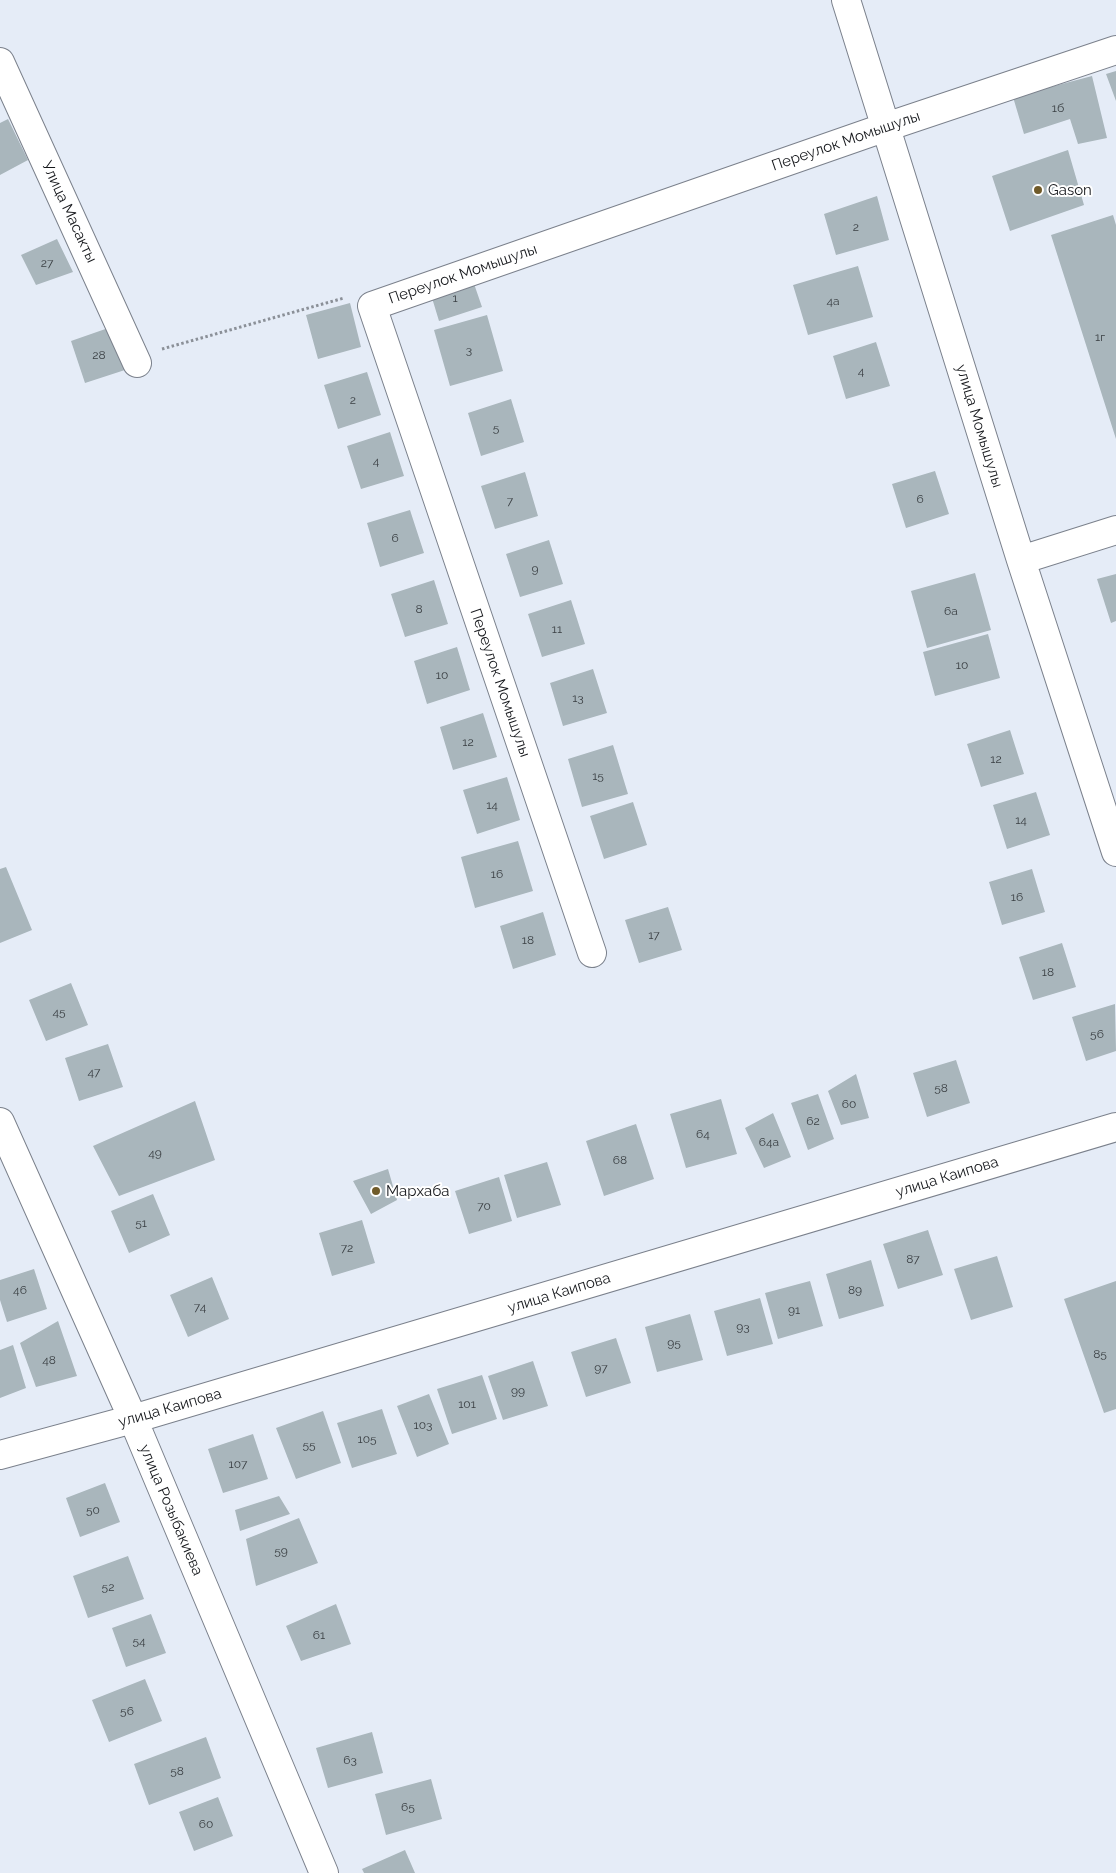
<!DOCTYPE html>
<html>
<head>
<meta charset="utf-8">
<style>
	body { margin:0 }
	canvas { display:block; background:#e5ecf7 }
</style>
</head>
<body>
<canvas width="1116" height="1873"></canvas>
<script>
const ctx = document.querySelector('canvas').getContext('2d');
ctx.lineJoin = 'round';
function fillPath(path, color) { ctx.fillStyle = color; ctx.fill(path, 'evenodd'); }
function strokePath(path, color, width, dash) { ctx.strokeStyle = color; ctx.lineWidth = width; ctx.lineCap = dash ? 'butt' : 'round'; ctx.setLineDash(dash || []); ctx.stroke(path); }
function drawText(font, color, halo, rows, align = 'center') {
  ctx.font = font + ' Raleway,sans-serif'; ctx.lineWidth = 4; ctx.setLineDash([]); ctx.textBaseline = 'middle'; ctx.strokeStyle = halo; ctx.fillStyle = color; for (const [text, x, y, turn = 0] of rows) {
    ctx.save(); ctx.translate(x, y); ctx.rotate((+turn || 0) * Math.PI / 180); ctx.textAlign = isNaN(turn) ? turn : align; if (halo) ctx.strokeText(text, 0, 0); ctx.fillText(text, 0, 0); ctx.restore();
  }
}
const building = new Path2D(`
	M 1116,71 L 1116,101 L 1106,74 Z
	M 1092,76 L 1107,138 L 1078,144 L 1070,119 L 1024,134 L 1013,97 Z
	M 8,119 L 28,160 L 0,175 L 0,123 Z
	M 1068,150 L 1084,205 L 1010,231 L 992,176 Z
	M 877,196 L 889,240 L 836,255 L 824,214 Z
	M 1113,215 L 1116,225 L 1116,439 L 1051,235 Z
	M 57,239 L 73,272 L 36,285 L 21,255 Z
	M 858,266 L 873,317 L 808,335 L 793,285 Z
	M 471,275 L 482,307 L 439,321 L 429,288 Z
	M 350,303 L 361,347 L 318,359 L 306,315 Z
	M 487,315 L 503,371 L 450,386 L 434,330 Z
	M 114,326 L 128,369 L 85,383 L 71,341 Z
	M 876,342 L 890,386 L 846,399 L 833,356 Z
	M 367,372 L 381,415 L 338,429 L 324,385 Z
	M 511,399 L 524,442 L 481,456 L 468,413 Z
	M 390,432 L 404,476 L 361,489 L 347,446 Z
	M 935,471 L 949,514 L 906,528 L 892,484 Z
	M 525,472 L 538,516 L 495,529 L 481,486 Z
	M 410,510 L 424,553 L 380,567 L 367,523 Z
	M 549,540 L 563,584 L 520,597 L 506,554 Z
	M 975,573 L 991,630 L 927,648 L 911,591 Z
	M 1116,574 L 1116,621 L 1111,623 L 1097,579 Z
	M 434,580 L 448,624 L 405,637 L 391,594 Z
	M 571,600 L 585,644 L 542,657 L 528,614 Z
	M 988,634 L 1000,678 L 935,696 L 923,652 Z
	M 457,647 L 470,690 L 427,704 L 414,661 Z
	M 593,669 L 607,713 L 563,726 L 550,683 Z
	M 483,713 L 497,757 L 453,770 L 440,727 Z
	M 1010,730 L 1024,774 L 981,787 L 967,744 Z
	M 613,745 L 628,794 L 582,807 L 568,759 Z
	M 507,777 L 520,820 L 477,834 L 463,790 Z
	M 1036,792 L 1050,835 L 1007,849 L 993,805 Z
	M 633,802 L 647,845 L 604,859 L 590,816 Z
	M 518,841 L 533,891 L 475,908 L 461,857 Z
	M 6,867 L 32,930 L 0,943 L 0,869 Z
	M 1032,869 L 1045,912 L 1002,925 L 989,882 Z
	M 668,907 L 682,950 L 639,963 L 625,920 Z
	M 543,912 L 556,955 L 513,969 L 500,926 Z
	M 1062,943 L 1076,987 L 1033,1000 L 1019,957 Z
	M 71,983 L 88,1025 L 46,1041 L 29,1000 Z
	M 1115,1004 L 1116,1051 L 1086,1061 L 1072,1017 Z
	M 108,1044 L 123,1087 L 79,1101 L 65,1058 Z
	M 956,1060 L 970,1103 L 927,1117 L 913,1073 Z
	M 856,1074 L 869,1118 L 841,1125 L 828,1091 Z
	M 818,1094 L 834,1139 L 808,1150 L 791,1103 Z
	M 721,1099 L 737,1154 L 686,1168 L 670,1114 Z
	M 195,1101 L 215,1160 L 119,1196 L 93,1146 Z
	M 773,1113 L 791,1157 L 764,1168 L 745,1128 Z
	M 636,1124 L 654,1179 L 604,1196 L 586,1141 Z
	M 547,1162 L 561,1205 L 517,1218 L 504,1175 Z
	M 388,1169 L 397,1200 L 371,1214 L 353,1181 Z
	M 499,1177 L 512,1221 L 469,1234 L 455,1191 Z
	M 153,1194 L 170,1235 L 129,1253 L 111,1211 Z
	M 362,1220 L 375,1263 L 332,1276 L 319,1233 Z
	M 928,1230 L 943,1275 L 898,1289 L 883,1244 Z
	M 997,1256 L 1013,1307 L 971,1320 L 954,1269 Z
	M 871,1260 L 884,1306 L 839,1319 L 826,1274 Z
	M 34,1269 L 47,1309 L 7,1322 L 0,1300 L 0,1280 Z
	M 212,1277 L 229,1319 L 188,1337 L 170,1295 Z
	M 810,1281 L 823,1326 L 778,1339 L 765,1293 Z
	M 1116,1281 L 1116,1409 L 1104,1413 L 1064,1299 Z
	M 760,1298 L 773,1344 L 727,1356 L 714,1311 Z
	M 690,1314 L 703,1360 L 657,1372 L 645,1327 Z
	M 58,1321 L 77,1376 L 36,1387 L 20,1343 Z
	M 616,1338 L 631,1383 L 586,1397 L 571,1352 Z
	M 13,1345 L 26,1388 L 0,1398 L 0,1350 Z
	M 533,1361 L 548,1406 L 503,1420 L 488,1376 Z
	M 482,1375 L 497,1419 L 452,1434 L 437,1389 Z
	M 429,1394 L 449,1444 L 417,1457 L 397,1406 Z
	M 382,1409 L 397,1454 L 352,1468 L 337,1423 Z
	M 323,1411 L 341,1463 L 296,1479 L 276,1428 Z
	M 253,1434 L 268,1479 L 223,1493 L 208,1449 Z
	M 105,1483 L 120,1522 L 80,1537 L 66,1498 Z
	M 279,1496 L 290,1514 L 240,1531 L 235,1510 Z
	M 299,1518 L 318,1563 L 256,1586 L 246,1539 Z
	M 128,1556 L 144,1599 L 88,1618 L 73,1576 Z
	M 336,1604 L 351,1644 L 301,1661 L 286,1626 Z
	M 151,1614 L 166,1653 L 126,1667 L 112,1628 Z
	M 145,1679 L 162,1721 L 109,1742 L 92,1700 Z
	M 372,1732 L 383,1773 L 328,1788 L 316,1748 Z
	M 206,1737 L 221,1778 L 149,1805 L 134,1764 Z
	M 431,1779 L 442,1819 L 386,1835 L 375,1794 Z
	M 218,1797 L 233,1836 L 194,1851 L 179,1812 Z
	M 405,1850 L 415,1873 L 364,1873 L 362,1869 Z`);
const path = new Path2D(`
	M 162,349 L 344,298`);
const minor = new Path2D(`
	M 846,0 L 1021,560 L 1116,852
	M 0,62 L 137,363
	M 1021,560 L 1116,530
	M 592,953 L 372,306 L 886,127 L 1116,50
	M 0,1122 L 133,1419 L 324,1873
	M 0,1455 L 133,1419 L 1116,1127`);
const markers = [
	[1038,190,5,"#705b2a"],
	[376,1191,5,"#705b2a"]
];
const numberNames = [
	["1б",1058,108],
	["2",856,227],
	["27",47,263],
	["1",455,298],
	["4а",833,301],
	["1г",1100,337],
	["3",469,350],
	["28",99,355],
	["4",861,371],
	["2",353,400],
	["5",496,428],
	["4",376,461],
	["6",920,499],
	["7",510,501],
	["6",395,538],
	["9",535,569],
	["8",419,609],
	["6а",951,611],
	["11",557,629],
	["10",962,665],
	["10",442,675],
	["13",578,698],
	["12",468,742],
	["12",996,759],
	["15",598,776],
	["14",492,805],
	["14",1021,820],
	["16",497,874],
	["16",1017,897],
	["17",654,935],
	["18",528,940],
	["18",1048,972],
	["45",59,1012],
	["56",1097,1034],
	["47",94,1072],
	["58",941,1088],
	["60",849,1104],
	["62",813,1121],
	["64",703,1134],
	["64а",769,1142],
	["49",155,1153],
	["68",620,1160],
	["70",484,1206],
	["51",141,1223],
	["72",347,1248],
	["87",913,1259],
	["46",20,1290],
	["89",855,1290],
	["74",200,1307],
	["91",794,1310],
	["93",743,1327],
	["95",674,1343],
	["85",1100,1354],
	["48",49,1360],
	["97",601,1368],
	["99",518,1391],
	["101",467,1404],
	["103",423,1425],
	["105",367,1439],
	["55",309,1445],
	["107",238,1464],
	["50",93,1510],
	["59",281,1551],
	["52",108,1587],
	["61",319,1635],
	["54",139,1641],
	["56",127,1711],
	["63",350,1760],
	["58",177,1771],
	["65",408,1807],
	["60",206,1824]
];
const streetNames = [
	["Переулок Момышулы",846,141,-19],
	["Улица Масакты",69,212,65],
	["Переулок Момышулы",463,274,-19],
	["улица Момышулы",979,426,73],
	["Переулок Момышулы",500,683,71],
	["улица Каипова",947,1177,-17],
	["улица Каипова",559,1293,-17],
	["улица Каипова",170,1408,-16],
	["улица Розыбакиева",171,1510,67]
];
const poiNames = [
	["Gason",1048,190],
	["Мархаба",386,1191]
];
fillPath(building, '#a9b6bc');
strokePath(minor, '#7b818c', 30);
strokePath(path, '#8b9098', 3, [2.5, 2.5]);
strokePath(minor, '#fff', 28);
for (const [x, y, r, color] of markers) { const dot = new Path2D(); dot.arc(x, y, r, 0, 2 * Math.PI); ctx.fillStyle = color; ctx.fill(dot); strokePath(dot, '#fff', 2); }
drawText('12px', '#3b4044', null, numberNames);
drawText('15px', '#16181c', '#fff', streetNames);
drawText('15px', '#16181c', '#fff', poiNames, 'left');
</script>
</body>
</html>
